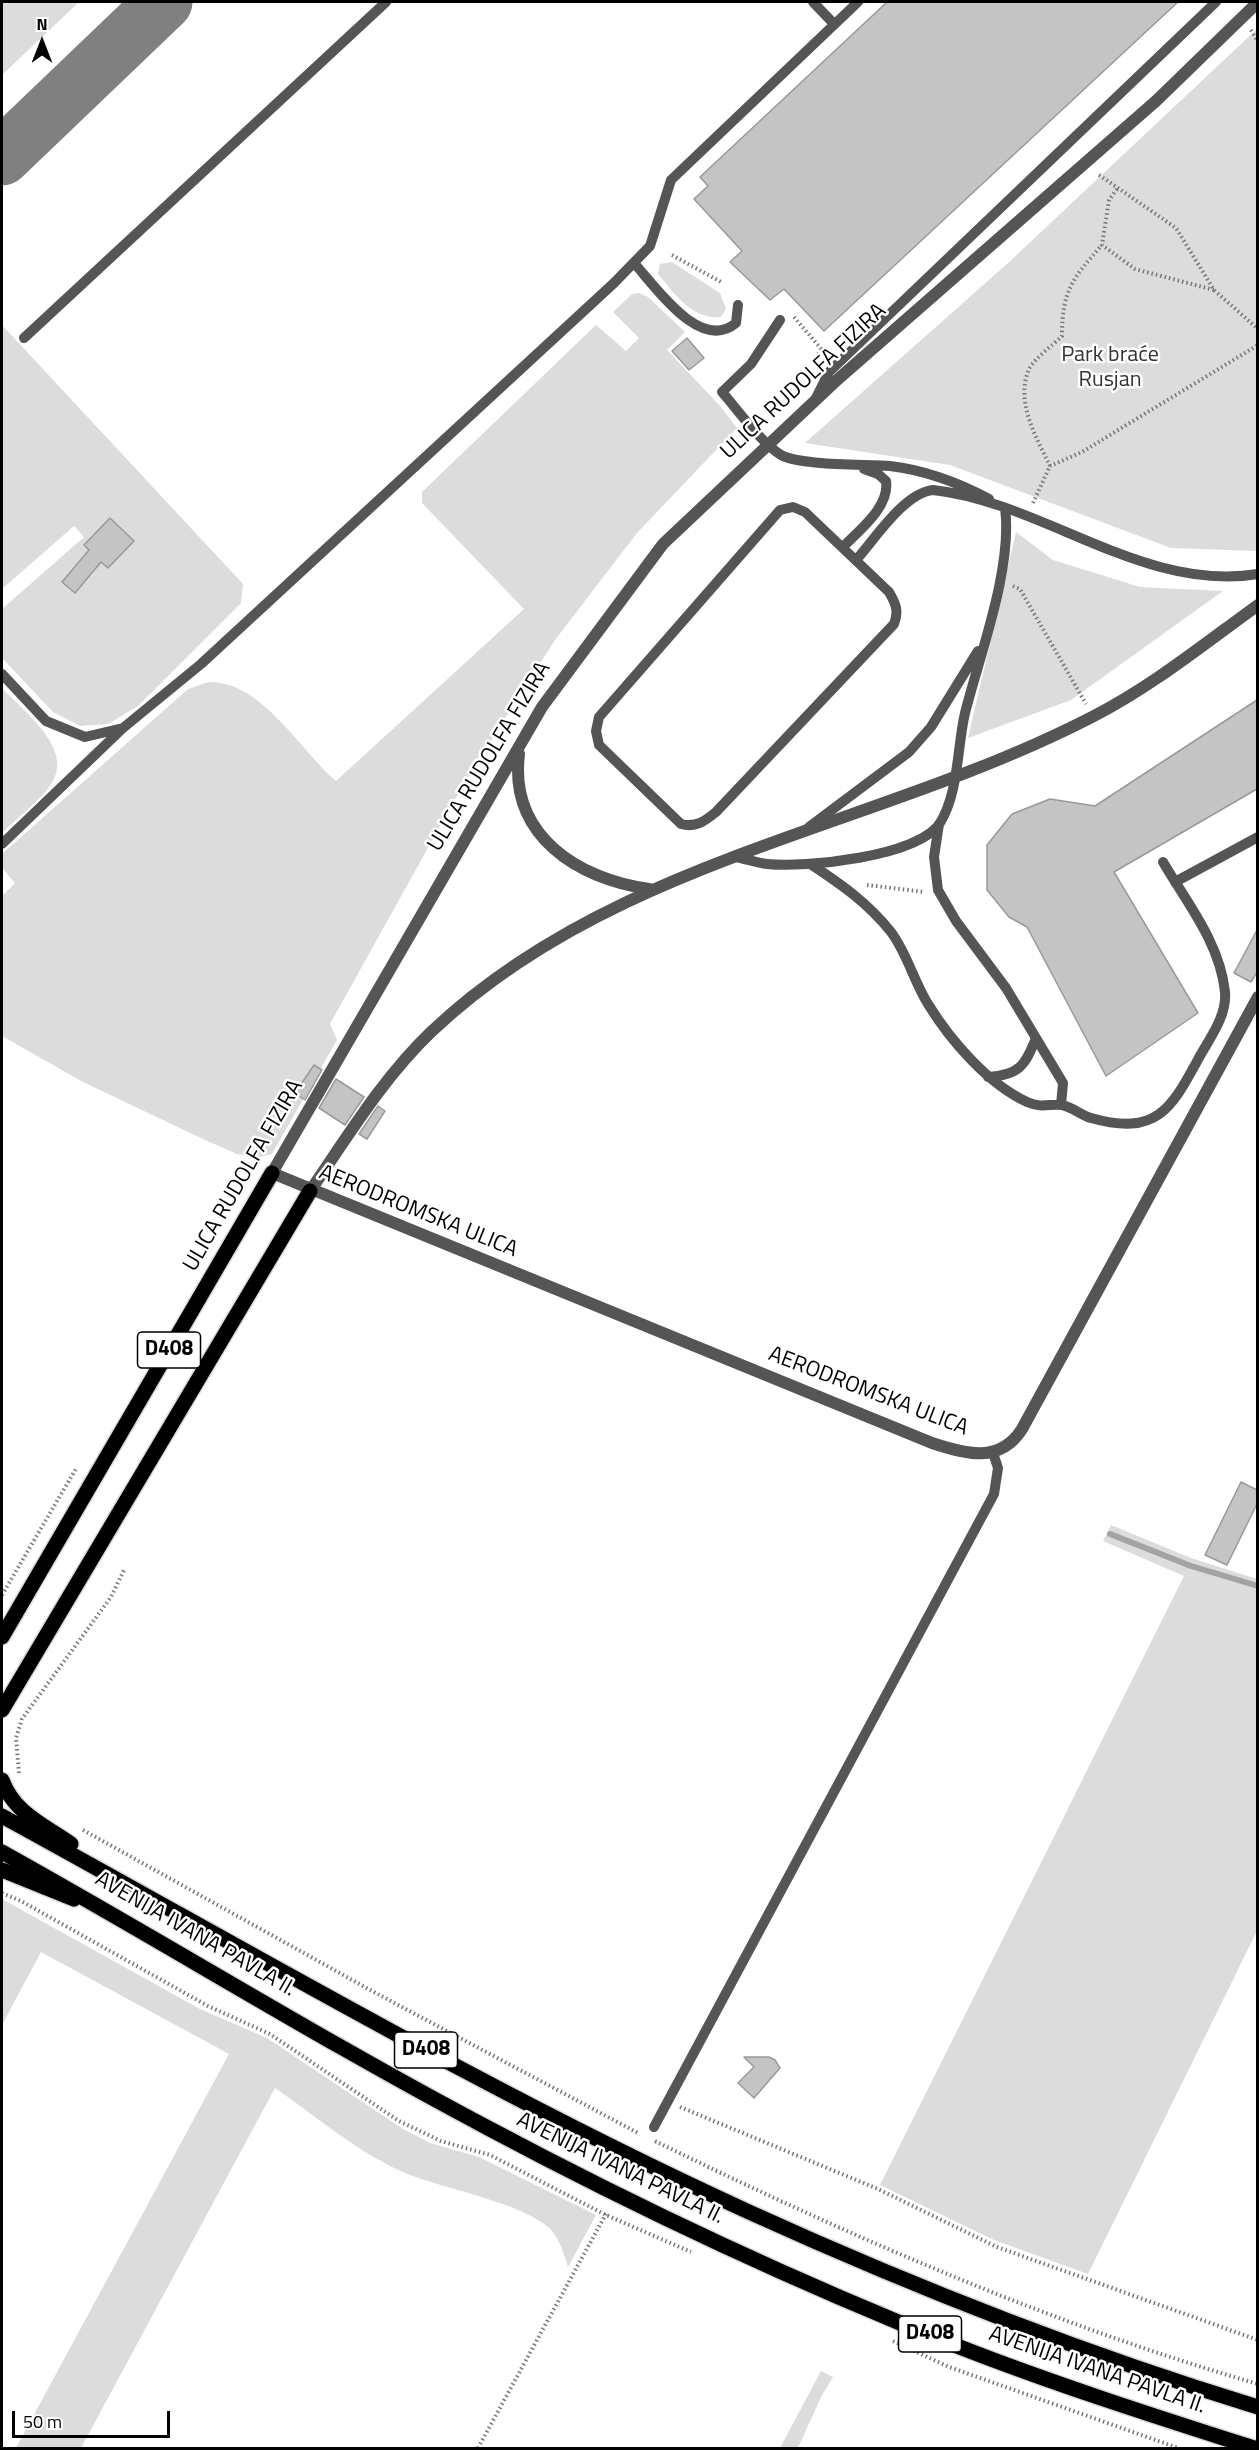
<!DOCTYPE html>
<html>
<head>
<meta charset="utf-8">
<style>
	body { margin:0 }
	#map { position:relative; width:1259px; height:2450px; overflow:hidden; background:#fff; font-family:"Titillium Web",sans-serif }
	canvas { display:block }
	.frame { position:absolute; inset:0; border:3px solid #000; pointer-events:none }
	.north { position:absolute; left:12px; top:12px; width:60px; height:60px; -webkit-text-stroke:4px #fff; paint-order:stroke; rotate:0deg; font-size:16px; font-weight:700; line-height:24px; text-align:center; color:#000 }
	.north::after { content:''; display:block; margin:auto; width:21px; height:27px; background:#000; clip-path:polygon(50% 0,100% 100%,50% 72%,0 100%) }
	.scale { position:absolute; left:12px; top:2411px; width:158px; height:27px; box-sizing:border-box; border:3px solid #000; border-top:0; padding-left:8px; font-size:18px; line-height:21px; white-space:nowrap; color:#000; -webkit-text-stroke:4px #fff; paint-order:stroke }
</style>
</head>
<body>
<div id="map">
<canvas width="1259" height="2450"></canvas>
<div class="frame"></div>
<div class="north">N</div>
<div class="scale">50 m</div>
</div>
<script>
const ctx = document.querySelector('canvas').getContext('2d');
ctx.lineJoin = 'round';
function fillPath(path, color) { ctx.fillStyle = color; ctx.fill(path, 'evenodd'); }
function strokePath(path, color, width, dash) { ctx.strokeStyle = color; ctx.lineWidth = width; ctx.lineCap = dash ? 'butt' : 'round'; ctx.setLineDash(dash || []); ctx.stroke(path); }
function drawText(font, color, halo, rows, align = 'center') {
  ctx.font = font + ' "Titillium Web",sans-serif'; ctx.lineWidth = 5; ctx.setLineDash([]); ctx.textBaseline = 'middle'; ctx.strokeStyle = halo; ctx.fillStyle = color; for (const [text, x, y, turn = 0] of rows) {
    ctx.save(); ctx.translate(x, y); ctx.rotate((+turn || 0) * Math.PI / 180); ctx.textAlign = isNaN(turn) ? turn : align; if (halo) ctx.strokeText(text, 0, 0); ctx.fillText(text, 0, 0); ctx.restore();
  }
}
const green = new Path2D(`
	M 2,2 L 79,2 L 2,75 Z
	M 1257,29 L 1257,551 L 1171,548 L 950,465 L 805,443 L 1008,263 Z
	M 672,262 L 720,293 L 726,309 L 721,317 C 692,320 675,294 658,274 L 660,264 Z
	M 639,293 L 648,297 L 685,332 L 667,350 L 721,407 L 737,428 L 637,533 L 555,640 L 463,785 L 330,1024 L 337,1040 L 272,1154 L 261,1157 L 237,1154 L 205,1140 L 83,1082 L 2,1036 L 2,896 L 15,883 L 3,869 L 3,853 L 188,689 C 195,687 203,683 210,682 C 262,682 300,750 336,781 L 524,609 L 422,503 L 422,492 L 596,325 L 626,351 L 639,338 L 613,312 L 632,294 Z
	M 2,325 L 243,584 L 241,603 L 138,706 L 108,724 L 80,726 L 53,712 L 2,658 L 2,609 L 84,537 L 74,526 L 2,589 Z
	M 1016,532 L 1053,560 L 1140,587 L 1223,591 L 1071,700 L 968,738 Z
	M 2,688 C 26,714 81,753 46,791 C 33,806 16,819 2,833 Z
	M 1111,1525 L 1191,1558 L 1257,1579 L 1257,1931 L 1088,2274 L 994,2240 L 880,2185 L 1184,1576 L 1103,1541 Z
	M 2,1899 L 200,2009 L 267,2038 L 403,2129 L 430,2143 L 479,2157 L 596,2215 L 568,2267 C 564,2254 559,2236 548,2227 C 520,2203 447,2189 410,2175 C 360,2155 319,2118 275,2088 L 81,2448 L 16,2448 L 229,2054 L 41,1952 L 2,2025 Z
	M 821,2371 L 833,2377 L 821,2397 L 798,2448 L 780,2448 Z`);
const stream = new Path2D(`
	M 1110,1534 L 1191,1566 L 1258,1586`);
const taxiway = new Path2D(`
	M 2,157 L 164,2`);
const building = new Path2D(`
	M 887,2 L 1178,2 L 824,331 L 784,289 L 770,300 L 730,262 L 742,251 L 694,199 L 708,186 L 700,177 Z
	M 687,338 L 704,358 L 689,370 L 672,351 Z
	M 110,518 L 134,541 L 108,568 L 101,562 L 75,593 L 62,582 L 89,550 L 84,545 Z
	M 1257,700 L 1257,789 L 1114,872 L 1198,1013 L 1106,1076 L 1027,927 L 1009,917 L 987,890 L 987,845 L 1012,814 L 1050,799 L 1095,806 Z
	M 1257,930 L 1257,972 L 1251,982 L 1234,973 Z
	M 314,1065 L 322,1070 L 305,1100 L 295,1093 Z
	M 336,1079 L 364,1097 L 345,1125 L 319,1108 Z
	M 378,1106 L 385,1111 L 367,1139 L 359,1134 Z
	M 1241,1482 L 1257,1490 L 1257,1504 L 1227,1565 L 1205,1555 Z
	M 744,2057 L 769,2057 L 775,2060 L 780,2068 L 754,2098 L 738,2083 L 754,2067 Z`);
const path = new Path2D(`
	M 1251,30 L 1258,42
	M 1099,175 L 1176,228 L 1214,290 L 1258,329
	M 1117,189 L 1109,200 L 1102,245 L 1135,269 L 1214,290
	M 672,255 L 723,283
	M 794,317 L 823,351 L 816,355 L 820,359
	M 1050,466 C 1036,437 1015,402 1029,369 C 1035,358 1053,345 1062,336 C 1062,290 1073,278 1102,245
	M 1033,503 L 1050,466 L 1082,452 L 1258,345
	M 1013,586 L 1020,589 L 1086,704
	M 867,885 L 925,892
	M 2,1595 L 77,1467
	M 19,1773 L 16,1738 L 22,1719 L 111,1597 L 125,1568
	M 83,1830 L 372,1991 L 640,2134
	M 2,1893 L 21,1901 L 208,2006 L 270,2034 L 399,2121 L 441,2141 L 490,2155 L 606,2215 L 691,2252
	M 680,2107 L 878,2189 L 997,2247 L 1258,2340
	M 655,2141 C 849,2236 1050,2324 1258,2384
	M 893,2341 L 949,2367 L 1178,2448
	M 478,2448 L 607,2212`);
const service = new Path2D(`
	M 813,2 L 834,24
	M 634,263 C 655,286 700,353 736,323 L 738,305
	M 780,320 L 751,364 L 722,392 C 738,410 761,443 781,455 C 802,466 865,464 890,466 C 924,470 959,483 989,499
	M 24,338 L 386,2
	M 815,400 L 829,372 L 1216,2
	M 793,507 L 805,512 L 889,592 C 896,604 899,611 894,624 L 716,812 C 705,821 696,828 681,824 L 599,745 L 596,731 L 599,717 L 780,510 Z
	M 843,547 C 859,530 890,507 886,481 L 878,474 L 864,469
	M 856,560 C 875,539 904,493 933,490 C 1043,502 1144,593 1258,574
	M 2,674 L 46,721 L 85,737 L 123,728 L 201,664 L 614,283 L 650,246 L 671,180 L 858,2
	M 939,824 L 934,857 L 938,890 L 956,921 L 1006,988 L 1063,1083 L 1061,1105
	M 809,827 L 909,752 L 931,727 L 978,651
	M 2,844 L 123,728
	M 736,857 C 746,859 757,863 767,864 C 804,868 918,857 940,823 C 959,792 957,747 965,713 C 980,654 1013,567 1005,508
	M 812,865 C 842,885 868,903 891,932 C 907,953 914,982 928,1004 C 950,1040 988,1084 1027,1102 C 1043,1109 1050,1103 1062,1105 C 1072,1107 1081,1115 1091,1118 C 1159,1137 1172,1107 1201,1054 C 1212,1035 1227,1014 1225,992 C 1220,943 1187,903 1163,862
	M 1175,882 L 1258,837
	M 988,1077 C 1019,1075 1025,1066 1036,1038
	M 654,2127 L 994,1494 L 998,1468 L 993,1453`);
const minor = new Path2D(`
	M 272,1173 L 932,1443 C 965,1454 1000,1464 1022,1429 L 1258,997`);
const tertiary = new Path2D(`
	M 519,754 C 509,835 577,879 649,889
	M 272,1173 L 542,707 L 663,544 L 837,380 L 1156,101 L 1258,2
	M 310,1191 C 348,1136 383,1078 431,1032 C 614,858 875,829 1092,717 C 1151,687 1204,644 1258,605`);
const primary = new Path2D(`
	M 2,1637 L 272,1173
	M 2,1710 L 310,1191
	M 2,1780 C 14,1813 44,1825 71,1844
	M 2,1816 C 249,1951 492,2095 749,2212 C 914,2287 1084,2354 1258,2407
	M 2,1852 C 164,1942 323,2041 488,2128 C 640,2209 796,2282 957,2346 C 1054,2384 1154,2416 1254,2448
	M 2,1870 L 74,1899`);
const shields = [
	[169,1350,63],
	[426,2050,63],
	[930,2334,63]
];
const shieldNames = [
	["D408",169,1350],
	["D408",426,2050],
	["D408",930,2334]
];
const parkNames = [
	["Park braće",1110,356],
	["Rusjan",1110,381]
];
const streetNames = [
	["ULICA RUDOLFA FIZIRA",804,382,-43],
	["ULICA RUDOLFA FIZIRA",490,757,-59],
	["ULICA RUDOLFA FIZIRA",244,1176,-60],
	["AERODROMSKA ULICA",418,1212,22],
	["AERODROMSKA ULICA",868,1392,21],
	["AVENIJA IVANA PAVLA II.",195,1935,30],
	["AVENIJA IVANA PAVLA II.",620,2169,26],
	["AVENIJA IVANA PAVLA II.",1097,2371,19]
];
fillPath(green, '#dcdcdc');
strokePath(stream, '#a3a3a3', 6);
strokePath(taxiway, '#808080', 57);
fillPath(building, '#c4c4c4');
strokePath(building, '#999', 1.5);
strokePath(primary, '#dbdbdb', 18);
strokePath(path, '#777', 4, [1.5, 3]);
strokePath(service, '#555', 10);
strokePath(minor, '#555', 12);
strokePath(tertiary, '#555', 12);
strokePath(primary, '#000', 15);
for (const [x, y, w] of shields) { const box = new Path2D(); box.roundRect(x - w / 2, y - 18, w, 36, 4.5); ctx.fillStyle = '#fff'; ctx.fill(box); strokePath(box, '#000', 1.5); }
drawText('bold 21px', '#000', null, shieldNames);
drawText('22px', '#333', '#fff', parkNames);
drawText('22px', '#000', '#fff', streetNames);
</script>
</body>
</html>
